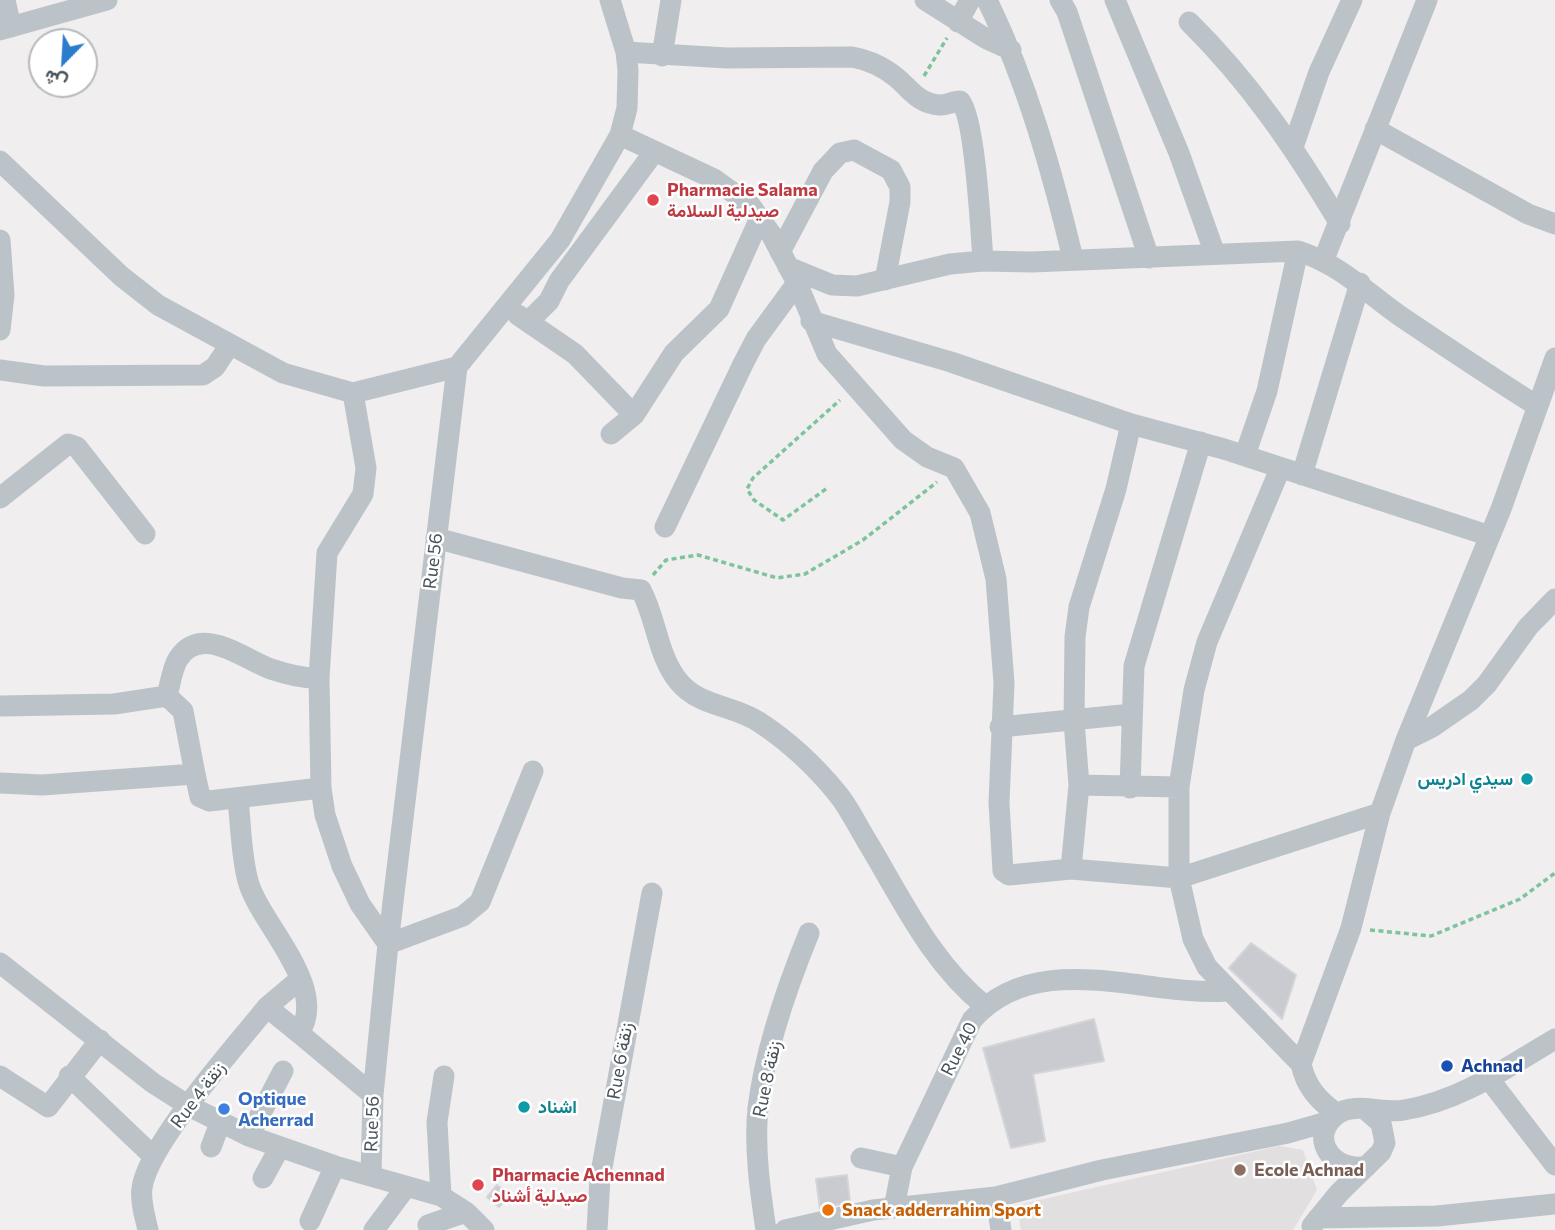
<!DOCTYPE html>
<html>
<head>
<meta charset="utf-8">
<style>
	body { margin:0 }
	#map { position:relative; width:1555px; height:1230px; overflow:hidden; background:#f0eeee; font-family:Commissioner,Vazirmatn,sans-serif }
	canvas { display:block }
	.north { position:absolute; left:28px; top:28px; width:70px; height:70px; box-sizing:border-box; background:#fff; border:2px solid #b6babd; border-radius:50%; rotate:204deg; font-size:19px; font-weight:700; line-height:28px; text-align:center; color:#485259 }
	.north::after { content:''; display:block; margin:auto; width:24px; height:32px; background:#2b7ccd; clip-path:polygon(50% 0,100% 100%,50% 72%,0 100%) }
</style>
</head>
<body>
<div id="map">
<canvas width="1555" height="1230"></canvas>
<div class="north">ش</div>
</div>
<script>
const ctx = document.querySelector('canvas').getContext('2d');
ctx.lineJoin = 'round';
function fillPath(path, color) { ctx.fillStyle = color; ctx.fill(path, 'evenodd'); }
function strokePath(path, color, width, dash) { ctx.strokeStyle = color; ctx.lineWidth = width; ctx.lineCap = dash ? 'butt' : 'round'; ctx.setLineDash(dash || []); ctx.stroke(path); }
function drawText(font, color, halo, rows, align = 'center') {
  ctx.font = font + ' Commissioner,Vazirmatn,sans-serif'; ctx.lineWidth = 5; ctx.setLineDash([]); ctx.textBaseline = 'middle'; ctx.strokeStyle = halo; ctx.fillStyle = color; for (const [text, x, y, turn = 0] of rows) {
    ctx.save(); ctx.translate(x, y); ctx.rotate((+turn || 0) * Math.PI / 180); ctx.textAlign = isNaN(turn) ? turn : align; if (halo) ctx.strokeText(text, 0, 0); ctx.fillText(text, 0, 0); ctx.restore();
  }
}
const education = new Path2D(`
	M 1279,1146 L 1303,1150 L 1317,1190 L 1293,1230 L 1021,1230 L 1017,1205 Z`);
const building = new Path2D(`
	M 1251,943 L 1296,975 L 1282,1019 L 1229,968 Z
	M 1094,1019 L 1104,1061 L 1033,1074 L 1045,1141 L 1011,1148 L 983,1048 Z
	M 847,1175 L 850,1202 L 820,1209 L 816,1179 Z
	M 497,1185 L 510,1195 L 499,1207 L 487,1197 Z`);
const path = new Path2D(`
	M 924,76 L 947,38
	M 826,489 L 783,520 L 754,500 L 747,489 L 753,478 L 840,400
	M 653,575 L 666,560 L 698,555 L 777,578 L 805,574 L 863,540 L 937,482
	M 1370,930 L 1431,936 L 1520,899 L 1555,873`);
const minor = new Path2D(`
	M 5,0 L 11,27
	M 925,0 L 985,38 L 1011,50
	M 987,0 C 1027,82 1052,171 1073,259
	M 1060,0 L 1067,12 L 1149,258
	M 1115,0 L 1179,153 L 1215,254
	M 958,22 L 970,0
	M 1189,22 C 1250,82 1296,150 1340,224
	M 0,30 L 107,0
	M 626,52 L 727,58 L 852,57 C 868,60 884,67 897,78 C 911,90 918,103 939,105 C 946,106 952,101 960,101 C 975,116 981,233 983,261
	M 662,56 L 671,0
	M 1375,129 L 1528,214 L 1555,224
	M 620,135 L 714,179 L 750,205 L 771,234 L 797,283 L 827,354 L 903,440 L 927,457 L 954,468 L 980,513 L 996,579 L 1004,683 L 999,803 L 1003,871 L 1009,875 L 1071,869 L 1179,878 L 1380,813
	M 1293,147 L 1319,72 L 1352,0
	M 0,161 L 121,276 L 158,305 L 283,373 L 353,393 L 457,367
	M 0,240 L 4,295 L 0,330
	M 780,252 L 823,171 L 840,153 L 854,150 L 891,170 L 900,187 L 900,202 L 885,280
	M 1324,259 L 1427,0
	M 788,267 L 832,285 L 857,286 L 950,264 L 983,261 L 1032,262 L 1298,251 C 1344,266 1367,294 1406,320 C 1449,349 1493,378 1537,406
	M 518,315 L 575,354 L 634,415
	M 811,321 L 951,362 L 1131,424 L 1224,449 L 1490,536
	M 528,322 L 549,301 L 559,281 L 654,152
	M 0,370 L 44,376 L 203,375 L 215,367 L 229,346
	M 353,393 L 366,468 L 363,494 L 327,553 L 319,678 L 321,788 L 325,815 L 342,866 L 360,904 L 388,944 L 463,916 L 480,902 L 533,771
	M 611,434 L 634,415 L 674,353 L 719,309 L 760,218
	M 1245,455 L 1267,391 L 1298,251
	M 1280,469 L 1207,642 L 1194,690 L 1179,787 L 1179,878 L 1193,939 L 1207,967 L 1301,1064
	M 1302,475 L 1360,283
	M 0,498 L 68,444 L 77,447 L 145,534
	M 665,527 L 743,364 L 756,339 L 797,283
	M 436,538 L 622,588 L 641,590 C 657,620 657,655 679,682 C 700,707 734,705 759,722 C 788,741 815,766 837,793 C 848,806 856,823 865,838 C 901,897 930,962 985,1006
	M 167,696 L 183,711 L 195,774
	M 0,706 L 114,704 L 167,696 C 170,685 172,669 178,659 C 201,623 243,659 271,669 C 286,674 304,679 319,678
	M 1000,727 L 1132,714
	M 1406,740 L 1432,727 L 1471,700 L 1487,684 L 1528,627 L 1555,599
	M 0,783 L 42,785 L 195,774 L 200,797 L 209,801 L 321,788
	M 1079,785 L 1179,787
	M 1130,788 L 1134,666 L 1201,442
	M 238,800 C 241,826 241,855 248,881 C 259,923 330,987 299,1033 L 373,1095
	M 1071,869 L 1079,785 L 1074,721 L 1075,637 L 1079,607 L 1116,489 L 1131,424
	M 0,963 L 153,1083 L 189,1106 L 249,1136 L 335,1166 L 441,1196 L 466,1212 L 484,1230
	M 267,1007 L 299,980
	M 0,1076 L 48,1107 L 100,1040
	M 69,1076 L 154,1157
	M 1489,1079 L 1555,1165
	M 1337,1114 C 1318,1100 1306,1087 1301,1064 L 1351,928 L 1380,813 L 1406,740 L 1501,509 L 1555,358
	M 249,1136 L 283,1071
	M 211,1147 L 220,1123
	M 861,1158 L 902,1167
	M 1367,1166 C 1334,1174 1307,1138 1336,1115 C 1353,1101 1383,1114 1404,1110 C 1461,1101 1507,1067 1555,1039
	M 371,1175 L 373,1095 L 388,944 L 457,367 L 560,240 L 620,135 L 627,108 L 628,70 L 626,52 L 610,0
	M 263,1178 L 280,1147
	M 441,1196 L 437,1122 L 444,1076
	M 996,1197 L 1001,1230
	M 894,1208 L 902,1167 L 972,1020 C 1037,946 1144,997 1227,991
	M 1318,1218 L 1437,1216 L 1555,1204
	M 310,1221 L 335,1166
	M 428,1225 L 466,1212
	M 1312,1226 L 1339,1193 L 1381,1152 L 1385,1143 L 1381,1123 L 1366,1110
	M 148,1230 C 145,1217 140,1200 142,1188 C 148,1144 237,1045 267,1007 L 299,1033
	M 374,1230 L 406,1187
	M 597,1230 L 600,1178 L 652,893
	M 766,1230 C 760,1190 754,1148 758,1108 C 765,1049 787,987 809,933
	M 785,1230 L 873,1210 L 996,1197 L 1102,1170 L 1288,1133 L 1330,1121`);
const markers = [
	[653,200,7,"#e0444e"],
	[1527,779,7,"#0f9aa8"],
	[1447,1066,7,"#1a4fb4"],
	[524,1107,7,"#0f9aa8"],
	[224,1109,7,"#3f7fe0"],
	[1240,1170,7,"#8d6e63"],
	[478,1185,7,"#e0444e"],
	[828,1210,7,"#e8710a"]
];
const healthNames = [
	["Pharmacie Salama",667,190],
	["صيدلية السلامة",667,211],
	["Pharmacie Achennad",492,1175],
	["صيدلية أشناد",492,1196]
];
const streetNames = [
	["Rue 56",433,561,-83],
	["Rue 40",959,1049,-63],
	["Rue 6 زنقة",620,1061,-80],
	["Rue 8 زنقة",767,1079,-78],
	["Rue 4 زنقة",198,1095,-53],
	["Rue 56",372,1124,-88]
];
const cultureNames = [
	["سيدي ادريس",1513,779],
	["اشناد",538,1107,"left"]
];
const transitNames = [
	["Achnad",1461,1066]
];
const shopNames = [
	["Optique",238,1099],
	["Acherrad",238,1120]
];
const educationNames = [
	["Ecole Achnad",1254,1170]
];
const foodNames = [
	["Snack adderrahim Sport",842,1210]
];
fillPath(education, '#e1dfdf');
fillPath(building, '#c9cbd0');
strokePath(building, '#d3d5d9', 2);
strokePath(path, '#7cc49c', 3.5, [5, 3.5]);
strokePath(minor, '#bbc3c9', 21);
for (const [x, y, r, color] of markers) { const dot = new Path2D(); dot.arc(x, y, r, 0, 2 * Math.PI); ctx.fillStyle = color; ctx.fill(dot); strokePath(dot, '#fff', 2.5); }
drawText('bold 18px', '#be3a42', '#fff', healthNames, 'left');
drawText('18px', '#485259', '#fff', streetNames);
drawText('bold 18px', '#0d838f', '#fff', cultureNames, 'right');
drawText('bold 18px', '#164399', '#fff', transitNames, 'left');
drawText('bold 18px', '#366cbe', '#fff', shopNames, 'left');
drawText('bold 18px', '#785e54', '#fff', educationNames, 'left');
drawText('bold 18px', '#c56008', '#fff', foodNames, 'left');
</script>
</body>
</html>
